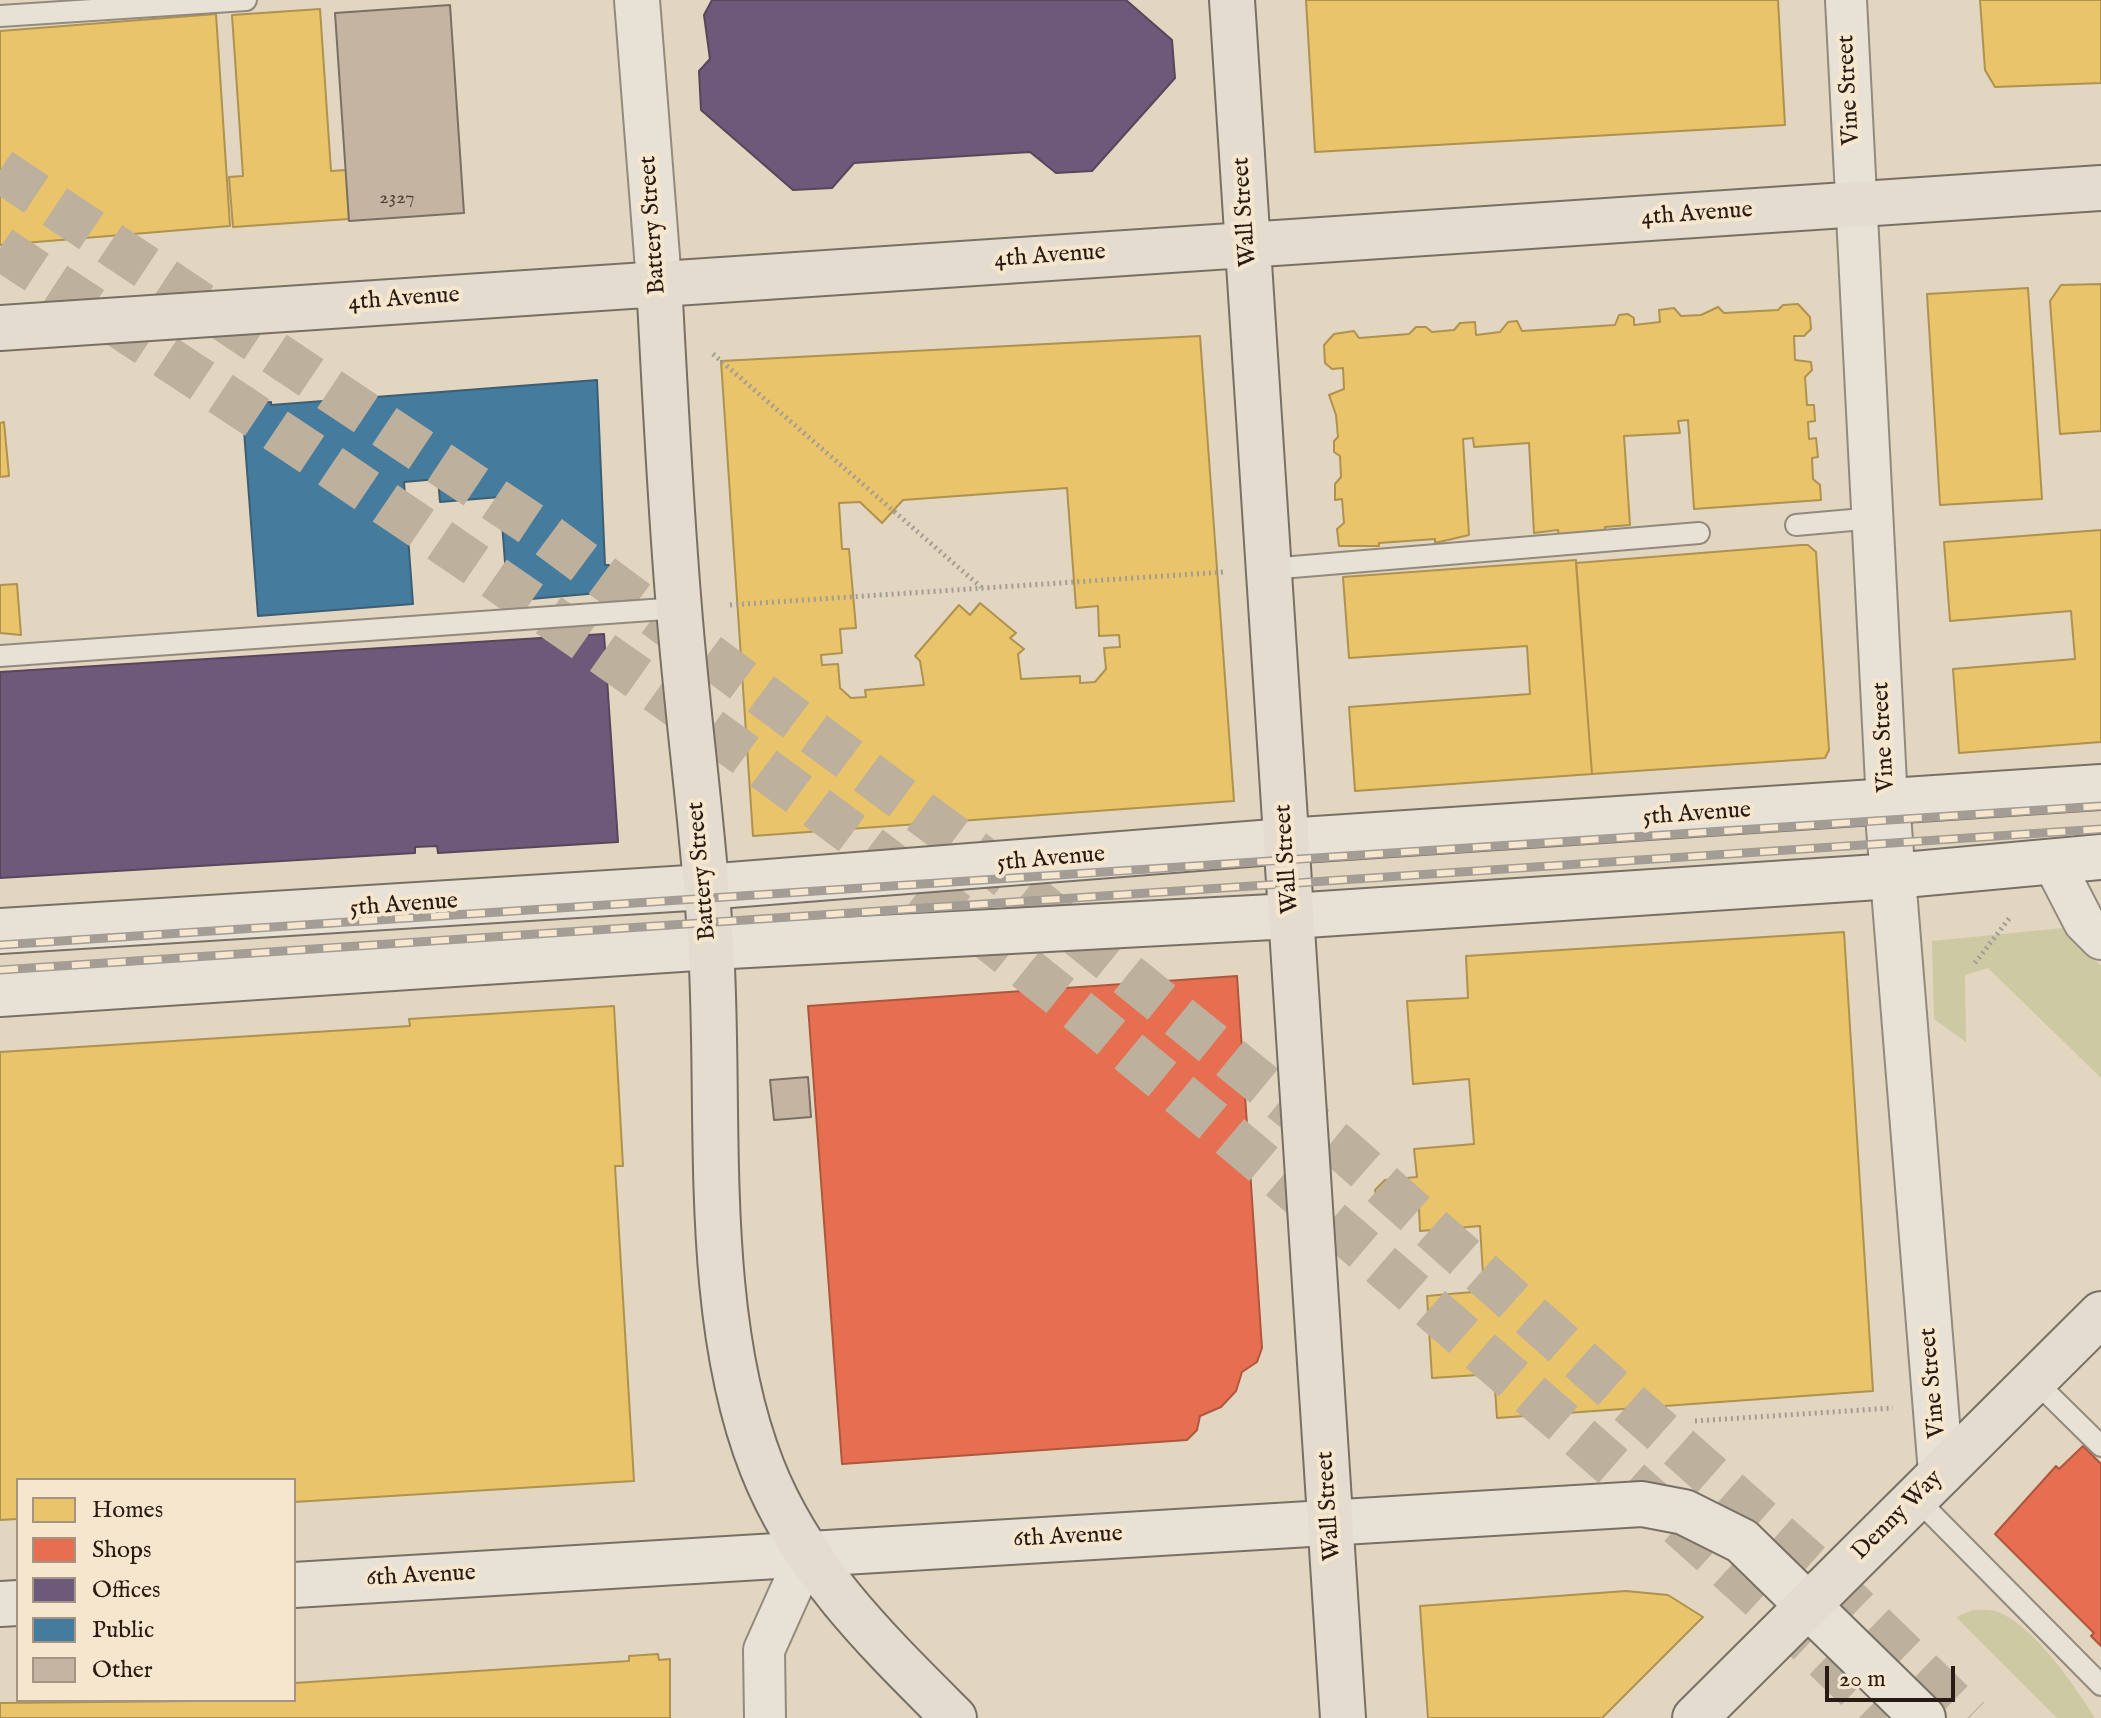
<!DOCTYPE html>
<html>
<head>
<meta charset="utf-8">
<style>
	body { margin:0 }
	#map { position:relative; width:2101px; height:1718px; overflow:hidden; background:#e2d6c0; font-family:"IM FELL English",serif }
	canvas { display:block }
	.legend { position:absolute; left:16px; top:1478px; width:280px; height:224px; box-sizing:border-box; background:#f5e6cd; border:2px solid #a39483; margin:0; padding:10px 14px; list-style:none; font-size:24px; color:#291a13 }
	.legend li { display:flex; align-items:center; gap:16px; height:40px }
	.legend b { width:40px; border:2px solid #a39483 }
	.scale { position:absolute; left:1825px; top:1666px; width:130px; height:36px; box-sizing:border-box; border:4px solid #291a13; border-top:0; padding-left:10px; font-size:24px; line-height:28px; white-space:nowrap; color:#291a13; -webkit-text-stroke:6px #f5e6cd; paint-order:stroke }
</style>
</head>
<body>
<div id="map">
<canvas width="2101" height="1718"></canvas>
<ul class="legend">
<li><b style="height:22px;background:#e9c46a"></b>Homes</li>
<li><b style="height:22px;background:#e76f51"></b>Shops</li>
<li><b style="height:22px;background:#6d597a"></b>Offices</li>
<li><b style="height:22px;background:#457b9d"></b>Public</li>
<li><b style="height:22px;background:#c6b4a3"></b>Other</li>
</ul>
<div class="scale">20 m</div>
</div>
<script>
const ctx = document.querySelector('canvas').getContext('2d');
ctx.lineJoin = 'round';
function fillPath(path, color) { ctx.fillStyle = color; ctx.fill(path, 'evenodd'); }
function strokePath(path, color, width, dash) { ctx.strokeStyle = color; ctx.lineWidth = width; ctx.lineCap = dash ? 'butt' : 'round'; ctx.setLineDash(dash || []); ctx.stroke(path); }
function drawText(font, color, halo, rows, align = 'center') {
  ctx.font = font + ' "IM FELL English",serif'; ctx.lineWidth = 8; ctx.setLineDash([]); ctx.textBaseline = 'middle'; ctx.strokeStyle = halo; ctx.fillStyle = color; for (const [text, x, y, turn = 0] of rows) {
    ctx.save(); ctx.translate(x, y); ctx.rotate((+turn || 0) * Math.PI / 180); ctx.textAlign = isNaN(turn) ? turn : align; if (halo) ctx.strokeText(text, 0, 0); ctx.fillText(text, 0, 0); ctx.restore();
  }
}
const green = new Path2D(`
	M 2063,928 L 2101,966 L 2101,1078 L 1988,968 L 1965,975 L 1966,1042 L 1934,1019 L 1932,941 Z
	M 1973,1610 C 1980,1610 1991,1609 1998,1612 C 2035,1627 2074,1685 2095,1718 L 2057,1718 L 1956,1617 Z`);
const homes = new Path2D(`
	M 1306,0 L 1778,0 L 1785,125 L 1315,152 Z
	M 1980,0 L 2101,0 L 2101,83 L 1995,87 L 1985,70 Z
	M 320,9 L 331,171 L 346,170 L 349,219 L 233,227 L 229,177 L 243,176 L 232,15 Z
	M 216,14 L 230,226 L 0,245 L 0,31 Z
	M 2101,284 L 2101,431 L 2060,434 L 2050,301 L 2061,285 Z
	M 2028,288 L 2042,499 L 1940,505 L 1927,294 Z
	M 1798,304 L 1810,317 L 1811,329 L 1804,336 L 1794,336 L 1795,360 L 1811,362 L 1812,370 L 1805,377 L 1807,405 L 1814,405 L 1815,421 L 1808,422 L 1809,439 L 1816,438 L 1818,457 L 1812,458 L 1813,479 L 1820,485 L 1821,500 L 1694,509 L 1688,420 L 1678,421 L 1680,433 L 1624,436 L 1630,525 L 1605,527 L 1605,532 L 1559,535 L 1558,530 L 1534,533 L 1529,443 L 1474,447 L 1473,438 L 1463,439 L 1469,535 L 1435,543 L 1435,539 L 1379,543 L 1379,546 L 1339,546 L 1337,529 L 1344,523 L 1342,499 L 1335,500 L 1335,484 L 1341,477 L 1340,456 L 1334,452 L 1334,441 L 1338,437 L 1336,415 L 1329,395 L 1344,389 L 1343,368 L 1332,369 L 1325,363 L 1324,345 L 1334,334 L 1354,331 L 1359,338 L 1409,334 L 1416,327 L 1426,327 L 1432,332 L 1454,330 L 1460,323 L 1475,322 L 1476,335 L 1500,332 L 1508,322 L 1517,321 L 1522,331 L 1615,325 L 1619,315 L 1628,314 L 1634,318 L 1634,325 L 1660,322 L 1659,310 L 1674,308 L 1681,316 L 1701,315 L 1718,307 L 1724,313 L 1778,310 L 1783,305 Z
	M 1200,336 L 1234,801 L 753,836 L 721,361 ZM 1067,488 L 1076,608 L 1098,606 L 1099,636 L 1119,635 L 1120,647 L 1104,648 L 1106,669 L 1095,682 L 1080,683 L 1080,676 L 1021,679 L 1018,654 L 1024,649 L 1010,638 L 1016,633 L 980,603 L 970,615 L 959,605 L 915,656 L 920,661 L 924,685 L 865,690 L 866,697 L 851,698 L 840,688 L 838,664 L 822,665 L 821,655 L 842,653 L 840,629 L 856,628 L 849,549 L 842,549 L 839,503 L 860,502 L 882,523 L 903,500 Z
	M 4,422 L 9,476 L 0,477 L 0,423 Z
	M 2101,530 L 2101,742 L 1959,753 L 1953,669 L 2075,659 L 2071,611 L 1950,621 L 1944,542 Z
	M 1801,545 L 1808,545 L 1816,552 L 1829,750 L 1825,758 L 1592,774 L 1576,563 Z
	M 1576,560 L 1592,774 L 1355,791 L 1349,707 L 1530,694 L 1527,646 L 1349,658 L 1343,577 Z
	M 17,584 L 21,635 L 0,633 L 0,585 Z
	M 1844,932 L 1873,1391 L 1497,1418 L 1494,1374 L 1432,1378 L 1427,1296 L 1484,1291 L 1480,1226 L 1420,1231 L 1419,1208 L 1388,1210 L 1377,1201 L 1375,1190 L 1385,1180 L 1417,1177 L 1414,1149 L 1474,1144 L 1469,1079 L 1413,1084 L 1407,1001 L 1468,998 L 1466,956 Z
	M 614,1006 L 623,1166 L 615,1166 L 634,1481 L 294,1502 L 294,1480 L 18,1480 L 18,1519 L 0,1520 L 0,1052 L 410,1026 L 409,1019 Z
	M 1626,1591 L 1668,1595 L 1703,1617 L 1602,1718 L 1428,1718 L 1420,1606 Z
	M 658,1654 L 659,1660 L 670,1659 L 670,1718 L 0,1718 L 0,1703 L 294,1700 L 294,1683 L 629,1661 L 629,1656 Z`);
const shops = new Path2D(`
	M 1237,976 L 1262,1348 L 1257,1362 L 1242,1372 L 1236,1391 L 1221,1407 L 1200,1416 L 1197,1430 L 1187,1440 L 842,1464 L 808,1006 Z
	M 2083,1446 L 2101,1464 L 2101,1646 L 2091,1636 L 2094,1633 L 1995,1534 L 2056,1466 L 2059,1469 Z`);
const offices = new Path2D(`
	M 712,0 L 1126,0 L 1172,40 L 1175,78 L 1092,171 L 1056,173 L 1030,152 L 854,163 L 832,188 L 793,190 L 701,110 L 699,71 L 710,59 L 704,15 Z
	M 604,634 L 618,842 L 438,853 L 437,846 L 415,847 L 415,853 L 0,878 L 0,672 Z`);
const public = new Path2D(`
	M 597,380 L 605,565 L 609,565 L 610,592 L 508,601 L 500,497 L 440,502 L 438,479 L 404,482 L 413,604 L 258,616 L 242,404 L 271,402 L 271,405 Z`);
const building = new Path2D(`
	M 450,5 L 464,213 L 349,221 L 335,13 Z
	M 808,1077 L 811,1117 L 774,1120 L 770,1080 Z`);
const motorwayTunnel = new Path2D(`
	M 0,170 L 537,528 L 993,866 L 1341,1148 L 1815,1568 L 1969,1718
	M 0,248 C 319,457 637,667 939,900 C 1126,1045 1306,1199 1485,1355 C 1621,1473 1758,1591 1886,1718`);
const path = new Path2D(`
	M 713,354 L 981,587
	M 730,605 L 1224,572
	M 1975,963 L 2011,916
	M 1695,1421 L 1893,1408`);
const service = new Path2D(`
	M 0,16 L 246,0
	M 1796,525 L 1874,518
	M 1269,569 L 1699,533
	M 0,656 L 679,608
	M 2034,1380 L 2101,1446
	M 1916,1498 L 2101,1685`);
const minor = new Path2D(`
	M 1846,0 L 1887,803
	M 2052,860 L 2084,922 L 2101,939
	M 765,1718 L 764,1650 L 807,1554`);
const tertiary = new Path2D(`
	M 637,0 L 659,282
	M 1887,803 L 1941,1473`);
const secondary = new Path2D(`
	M 0,931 L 705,887 L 1286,841 L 2101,787
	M 0,994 L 711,947 L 1291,916 L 1893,876 L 2101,857
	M 294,1585 L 1642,1504 L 1684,1512 L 1742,1541 L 1923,1718
	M 0,1604 L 18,1603`);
const primary = new Path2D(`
	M 1232,0 L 1343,1718
	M 659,282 C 665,391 670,500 679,608 C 688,722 704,835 711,948 C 721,1113 701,1312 762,1467 C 802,1569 878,1642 954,1718
	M 0,328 L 2101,188
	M 1695,1718 L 2101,1314`);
const rail = new Path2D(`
	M 0,945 L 2101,806
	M 0,970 L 2101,829`);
const numberNames = [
	["2327",397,199]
];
const streetNames = [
	["Vine Street",1850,90,-93],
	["Wall Street",1246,212,-94],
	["4th Avenue",1697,215,-4],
	["Battery Street",654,225,-94],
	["4th Avenue",1050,257,-4],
	["4th Avenue",404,300,-4],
	["Vine Street",1885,737,-93],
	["5th Avenue",1697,815,-4],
	["Wall Street",1288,859,-94],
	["5th Avenue",1051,860,-5],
	["Battery Street",703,871,-95],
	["5th Avenue",404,906,-4],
	["Vine Street",1934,1383,-95],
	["Wall Street",1330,1506,-94],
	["Denny Way",1898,1516,-45],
	["6th Avenue",1068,1538,-3],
	["6th Avenue",421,1577,-3]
];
fillPath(green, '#ccc9a3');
fillPath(homes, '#e9c46a');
strokePath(homes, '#af9150', 2);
fillPath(shops, '#e76f51');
strokePath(shops, '#ae563e', 2);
fillPath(offices, '#6d597a');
strokePath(offices, '#59465b', 2);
fillPath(public, '#457b9d');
strokePath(public, '#3d5e74', 2);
fillPath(building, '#c6b4a3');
strokePath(building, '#787065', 2);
strokePath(motorwayTunnel, '#bdb09d', 44, [44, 22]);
strokePath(service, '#928a7c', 24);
strokePath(minor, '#928a7c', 44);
strokePath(tertiary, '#928a7c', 48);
strokePath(secondary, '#787065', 48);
strokePath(primary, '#787065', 48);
strokePath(path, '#a49d95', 5, [2, 4]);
strokePath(service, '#e7e1d6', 20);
strokePath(minor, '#e7e1d6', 40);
strokePath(tertiary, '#e7e1d6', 44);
strokePath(secondary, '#e7e1d6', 44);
strokePath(primary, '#e3dccf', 44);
strokePath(rail, '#a49d95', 9);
strokePath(rail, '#f5e6cd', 6, [18]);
drawText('20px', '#504037', null, numberNames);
drawText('24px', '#291a13', '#f5e6cd', streetNames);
</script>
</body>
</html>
